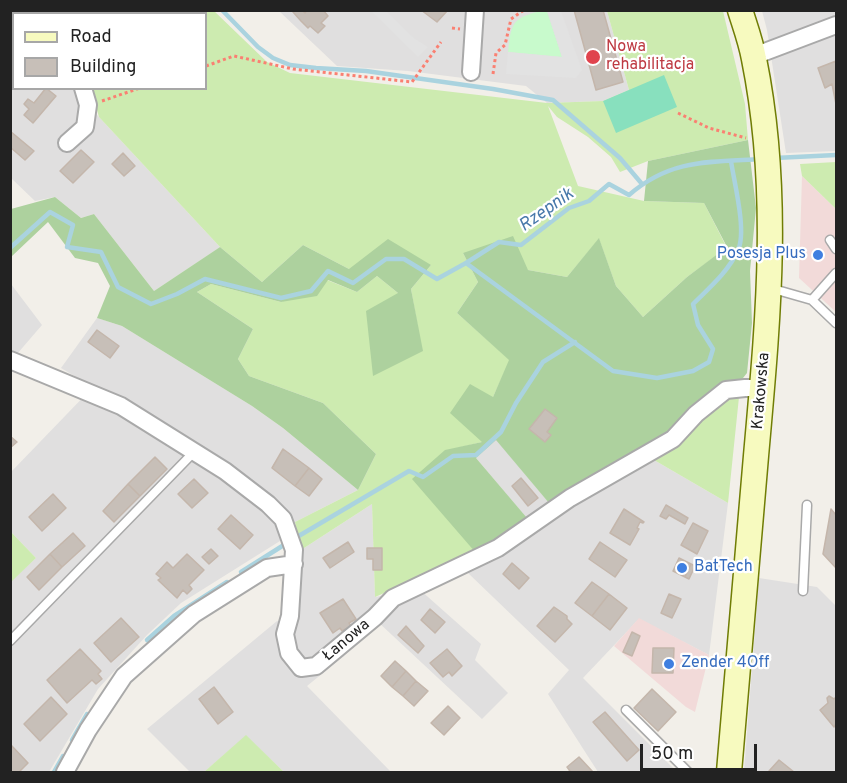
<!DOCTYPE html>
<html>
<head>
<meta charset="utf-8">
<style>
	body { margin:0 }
	#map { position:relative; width:847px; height:783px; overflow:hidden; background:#f2efe9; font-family:Overpass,sans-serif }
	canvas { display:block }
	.frame { position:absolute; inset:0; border:12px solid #222; pointer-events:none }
	.legend { position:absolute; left:12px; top:12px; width:195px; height:78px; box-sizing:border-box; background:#fff; border:2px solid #a7a7a7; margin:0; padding:8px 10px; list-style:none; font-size:18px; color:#222 }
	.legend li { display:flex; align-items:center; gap:12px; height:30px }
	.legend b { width:30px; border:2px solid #a7a7a7 }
	.scale { position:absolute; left:640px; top:744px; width:117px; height:27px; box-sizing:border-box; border:3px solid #222; border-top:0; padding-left:8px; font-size:18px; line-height:21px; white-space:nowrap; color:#222; -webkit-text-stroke:4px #fff; paint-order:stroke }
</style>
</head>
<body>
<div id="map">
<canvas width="847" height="783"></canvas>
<div class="frame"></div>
<ul class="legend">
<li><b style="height:8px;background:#f7fabf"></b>Road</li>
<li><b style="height:16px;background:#c7bfb8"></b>Building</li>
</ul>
<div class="scale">50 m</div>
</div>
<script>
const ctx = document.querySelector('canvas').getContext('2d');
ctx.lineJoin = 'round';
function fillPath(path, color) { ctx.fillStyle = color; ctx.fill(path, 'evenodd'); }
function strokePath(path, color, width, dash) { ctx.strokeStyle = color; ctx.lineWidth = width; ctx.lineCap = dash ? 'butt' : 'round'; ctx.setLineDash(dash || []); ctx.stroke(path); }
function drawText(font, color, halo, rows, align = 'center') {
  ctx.font = font + ' Overpass,sans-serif'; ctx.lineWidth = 4.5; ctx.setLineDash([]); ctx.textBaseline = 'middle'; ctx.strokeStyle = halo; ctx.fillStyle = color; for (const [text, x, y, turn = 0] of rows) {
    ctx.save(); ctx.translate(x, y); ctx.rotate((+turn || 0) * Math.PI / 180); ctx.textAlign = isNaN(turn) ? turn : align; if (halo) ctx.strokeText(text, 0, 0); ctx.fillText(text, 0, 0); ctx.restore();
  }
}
const residential = new Path2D(`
	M 279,11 L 607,11 L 629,90 L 603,101 L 547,103 L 526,86 L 408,71 L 337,66 Z
	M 762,11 L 836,11 L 836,151 L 786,153 L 767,30 Z
	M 13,48 L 14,88 L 82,89 L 86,103 L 220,247 L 154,291 L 94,214 L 81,218 L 55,197 L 35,201 L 11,178 L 10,51 Z
	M 11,284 L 42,325 L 11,361 Z
	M 97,318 L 122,326 L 252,406 L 283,428 L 358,490 L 295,522 L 280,541 L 181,603 L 147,635 L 98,689 L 49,772 L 11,772 L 10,582 L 36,558 L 11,532 L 11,472 L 93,387 L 61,368 Z
	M 496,439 L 551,505 L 529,521 L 476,458 Z
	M 654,460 L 728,503 L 709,655 L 639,619 L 583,678 L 677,772 L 598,772 L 548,694 L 569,670 L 468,573 L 563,513 Z
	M 372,504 L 375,597 L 419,589 L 481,644 L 475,660 L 508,693 L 482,719 L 377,621 L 344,656 L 307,686 L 391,772 L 284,772 L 246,736 L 204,772 L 190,772 L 147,729 L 277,621 L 293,622 L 301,550 Z
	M 759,578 L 817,587 L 836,606 L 836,772 L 744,772 Z`);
const commercial = new Path2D(`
	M 802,176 L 836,209 L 836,312 L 799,278 Z
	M 639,618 L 709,655 L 695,712 L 686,707 L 614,646 Z`);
const education = new Path2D(`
	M 63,11 L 170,11 L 169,14 L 64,14 Z`);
const grass = new Path2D(`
	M 11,10 L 45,11 L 43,13 L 14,14 L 13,48 L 11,51 Z
	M 213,10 L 267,62 L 290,73 L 547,103 L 603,101 L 629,90 L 607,11 L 723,11 L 745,104 L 748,140 L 648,161 L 620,172 L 611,157 L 588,137 L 557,117 L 548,106 L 578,186 L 644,201 L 704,203 L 727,248 L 687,277 L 643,317 L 616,286 L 599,239 L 567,277 L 528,270 L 463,253 L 478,282 L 457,313 L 510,360 L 493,397 L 482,442 L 445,451 L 476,553 L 375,597 L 372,504 L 301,550 L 295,522 L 358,490 L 376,454 L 323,403 L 249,376 L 238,359 L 253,329 L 197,292 L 211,284 L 281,302 L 327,280 L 357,292 L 377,276 L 398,293 L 422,351 L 411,289 L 431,265 L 349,269 L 303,245 L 262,282 L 220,247 L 99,117 L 91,89 L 206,88 L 206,14 L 169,13 L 170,11 Z
	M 836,162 L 836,209 L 802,176 L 800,164 Z
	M 732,397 L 739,397 L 728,503 L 654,460 L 684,437 L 703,416 Z
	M 11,532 L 36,558 L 11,582 Z
	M 246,735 L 284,772 L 204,772 Z`);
const forest = new Path2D(`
	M 748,140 L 756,208 L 750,271 L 752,323 L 747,373 L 739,383 L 670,437 L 549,503 L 496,440 L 476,458 L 527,518 L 476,553 L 412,479 L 445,450 L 482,442 L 450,413 L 470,384 L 493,397 L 509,360 L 457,313 L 478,282 L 463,253 L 513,236 L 528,270 L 567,277 L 599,238 L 616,286 L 643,317 L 687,277 L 727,247 L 704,203 L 644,201 L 648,161 Z
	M 55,197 L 81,218 L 94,214 L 154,291 L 220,247 L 262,282 L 303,245 L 349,269 L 388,239 L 431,265 L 411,289 L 423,351 L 373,376 L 366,311 L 398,293 L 377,276 L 357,292 L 328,280 L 317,296 L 281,302 L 211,284 L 197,292 L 253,329 L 238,359 L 249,376 L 323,403 L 376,454 L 358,490 L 283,428 L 252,406 L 122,326 L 97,318 L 110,286 L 98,263 L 75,258 L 48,222 L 11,257 L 11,209 Z`);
const park = new Path2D(`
	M 541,11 L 547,11 L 562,57 L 508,52 C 511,23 512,18 541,11 Z`);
const pitch = new Path2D(`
	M 664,75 L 677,107 L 616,133 L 603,101 Z`);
const parking = new Path2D(`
	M 371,11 L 386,11 L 415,39 L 428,47 L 418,57 Z
	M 547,11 L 561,11 L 582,70 L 576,78 L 506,74 L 508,52 L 562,57 Z`);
const stream = new Path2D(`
	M 222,10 L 258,47 L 273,58 L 290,65 L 316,68 L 366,71 L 493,89 L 553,100 L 620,158 L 642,184
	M 775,158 L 836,155
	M 10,248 L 50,212 L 73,225 L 67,247 L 101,252 L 118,287 L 151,304 L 177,294 L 205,279 L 281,298 L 311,291 L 328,271 L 353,283 L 386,259 L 404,259 L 437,279 L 466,263 L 499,242 L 521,245 L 569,208 L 589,201 L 609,184 L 629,195 C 670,159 709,162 761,159
	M 466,263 L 613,371 L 657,378 L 693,371 L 709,362 L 713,349 L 698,325 L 693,304 C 709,288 729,271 738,250 C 747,231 734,182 731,161
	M 297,537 L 409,471 L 423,477 L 453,456 L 476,455 L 501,432 L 516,403 L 543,362 L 575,342
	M 241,572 L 287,543
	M 147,640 L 174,616 L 227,582
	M 72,740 L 87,714
	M 54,772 L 63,756`);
const building = new Path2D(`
	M 94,10 L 130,10 L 133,14 L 97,14 Z
	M 294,10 L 302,10 L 305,13 L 307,10 L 323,10 L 328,16 L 321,23 L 325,26 L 318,33 L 310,26 L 308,28 L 301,21 L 293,12 Z
	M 421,10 L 448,10 L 437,22 Z
	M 574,10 L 603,10 L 623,82 L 596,90 Z
	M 836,61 L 836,104 L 832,84 L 825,88 L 818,68 Z
	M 46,88 L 56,96 L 33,123 L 24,115 L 29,109 L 24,104 L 28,99 L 34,103 Z
	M 10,131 L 34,151 L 25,160 L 10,147 Z
	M 81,150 L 94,162 L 73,183 L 60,171 Z
	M 123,153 L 135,166 L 124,176 L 112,164 Z
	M 97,330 L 119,346 L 110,358 L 88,342 Z
	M 545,409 L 557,418 L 547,432 L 551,435 L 545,442 L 529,429 Z
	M 10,436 L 17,442 L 10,448 Z
	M 283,449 L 309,468 L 295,486 L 272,468 Z
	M 155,457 L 167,469 L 140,496 L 128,484 Z
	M 309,468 L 322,479 L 309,496 L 295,486 Z
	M 521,478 L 538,498 L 528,506 L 512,486 Z
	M 194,479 L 208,493 L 192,508 L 178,494 Z
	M 128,484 L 140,496 L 114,522 L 103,511 Z
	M 53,494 L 66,508 L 42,531 L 29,517 Z
	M 666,505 L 688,518 L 685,524 L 669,515 L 666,519 L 660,516 Z
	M 624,509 L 644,522 L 643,523 L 640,522 L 637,528 L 639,529 L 630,545 L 610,533 Z
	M 831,509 L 836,515 L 836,568 L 823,554 Z
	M 231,515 L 253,535 L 240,549 L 218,529 Z
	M 693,523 L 708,531 L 697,554 L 681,545 Z
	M 73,533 L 85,546 L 62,567 L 50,554 Z
	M 348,542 L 354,552 L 330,568 L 323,558 Z
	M 600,542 L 627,560 L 615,577 L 589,559 Z
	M 367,548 L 382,548 L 382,570 L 373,570 L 373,559 L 367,559 Z
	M 211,549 L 218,556 L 209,564 L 202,557 Z
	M 50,554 L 62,567 L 39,590 L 27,577 Z
	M 187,554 L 204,570 L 189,585 L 192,589 L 187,594 L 183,590 L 177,598 L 158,580 L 161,578 L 156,574 L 167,562 L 173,568 Z
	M 679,558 L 691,564 L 685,577 L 673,571 Z
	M 512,563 L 529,578 L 519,589 L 503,574 Z
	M 691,564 L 695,566 L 689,579 L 685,577 Z
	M 592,582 L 609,594 L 592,616 L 575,603 Z
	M 609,594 L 627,608 L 610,630 L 592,616 Z
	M 669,594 L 681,599 L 672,618 L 661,613 Z
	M 343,599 L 356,619 L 349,623 L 351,626 L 342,631 L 340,628 L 333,633 L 320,613 Z
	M 554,607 L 567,616 L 567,619 L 572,624 L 555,642 L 537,626 Z
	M 430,609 L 445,622 L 435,633 L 421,620 Z
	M 121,618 L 139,637 L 111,662 L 94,643 Z
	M 406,626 L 424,646 L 418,653 L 398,635 Z
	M 632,632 L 640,636 L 632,656 L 623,652 Z
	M 653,648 L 674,648 L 673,673 L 652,673 Z
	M 80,649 L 101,671 L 98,674 L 102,679 L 96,684 L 92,680 L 67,703 L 47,680 Z
	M 447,649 L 462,666 L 452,676 L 449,672 L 443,677 L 430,663 Z
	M 395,661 L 406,671 L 392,687 L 381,676 Z
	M 406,671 L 416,681 L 403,696 L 392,687 Z
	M 416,681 L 428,691 L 414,706 L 403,696 Z
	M 214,687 L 233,712 L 218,724 L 199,699 Z
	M 652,689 L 676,712 L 658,731 L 634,708 Z
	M 829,696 L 834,699 L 836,697 L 836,724 L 834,727 L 820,710 L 828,703 L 827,698 Z
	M 51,697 L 67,714 L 40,741 L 24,724 Z
	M 448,706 L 460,718 L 444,735 L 431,723 Z
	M 605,712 L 639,750 L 627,761 L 593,722 Z
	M 11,745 L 28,763 L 19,772 L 10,772 Z
	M 579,757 L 593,772 L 568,772 L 570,771 L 567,767 Z
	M 779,760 L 794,772 L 771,772 L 769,771 Z`);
const path = new Path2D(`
	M 452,28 L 460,29
	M 10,55 L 14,51
	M 206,66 L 234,56 L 293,69 L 412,82 L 441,42
	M 493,74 L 496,53 L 505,45 L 511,19 L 524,10
	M 102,101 L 140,88
	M 678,113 L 709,128 L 746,138`);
const lane = new Path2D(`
	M 830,240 L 836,249
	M 770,288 L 812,300 L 836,323
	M 812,300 L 836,273
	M 803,591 L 807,505
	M 10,641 L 194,452
	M 626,710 L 688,772`);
const street = new Path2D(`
	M 55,10 L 56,14
	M 754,56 L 836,25
	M 471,72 L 475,10
	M 67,143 L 85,127 L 88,105 L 83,88
	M 10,360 L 121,406 L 225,471 L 268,504 L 283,519 L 294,550 L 290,616 L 285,634 L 289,653 L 301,668 L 316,666 L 375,617 L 393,598 L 498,548 L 570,498 L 673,439 L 696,414 L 726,390 L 745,388 L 762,388
	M 65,772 L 88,730 L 124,676 L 194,614 L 267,568 L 294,564`);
const secondary = new Path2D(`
	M 729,772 C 738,667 747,562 756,456 C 768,321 781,193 754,59 C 751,42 745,26 740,10`);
const markers = [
	[593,57,8,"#e0444e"],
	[818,255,6,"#3f7fe0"],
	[682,568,6,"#3f7fe0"],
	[669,664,6,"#3f7fe0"]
];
const healthNames = [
	["Nowa",606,48],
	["rehabilitacja",606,66]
];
const shopNames = [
	["Posesja Plus",806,255,"right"],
	["BatTech",694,568],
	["Zender 4Off",681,664]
];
const streetNames = [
	["Krakowska",762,391,-85],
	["Łanowa",347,641,-40]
];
const waterNames = [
	["Rzepnik",547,211,-35]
];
fillPath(residential, '#e0dfdf');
fillPath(commercial, '#f2dad9');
fillPath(education, '#ffffe5');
fillPath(grass, '#cdebb0');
fillPath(forest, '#add19e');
fillPath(park, '#c8facc');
fillPath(pitch, '#88e0be');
fillPath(parking, '#e2e2e2');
strokePath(stream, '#aad3df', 4.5);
fillPath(building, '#c7bfb8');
strokePath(building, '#c4b6ab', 1.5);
strokePath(lane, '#a9a9a9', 11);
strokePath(street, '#a9a9a9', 20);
strokePath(secondary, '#707d05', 27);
strokePath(path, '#fa8072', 3, [3, 3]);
strokePath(lane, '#fff', 8);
strokePath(street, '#fff', 16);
strokePath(secondary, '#f7fabf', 24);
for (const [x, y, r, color] of markers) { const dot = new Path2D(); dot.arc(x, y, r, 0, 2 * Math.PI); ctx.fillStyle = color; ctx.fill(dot); strokePath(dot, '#fff', 2); }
drawText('16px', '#be3a42', '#fff', healthNames, 'left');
drawText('16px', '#366cbe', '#fff', shopNames, 'left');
drawText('16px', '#222', '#fff', streetNames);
drawText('italic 18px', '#4a7aab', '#fff', waterNames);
</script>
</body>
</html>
